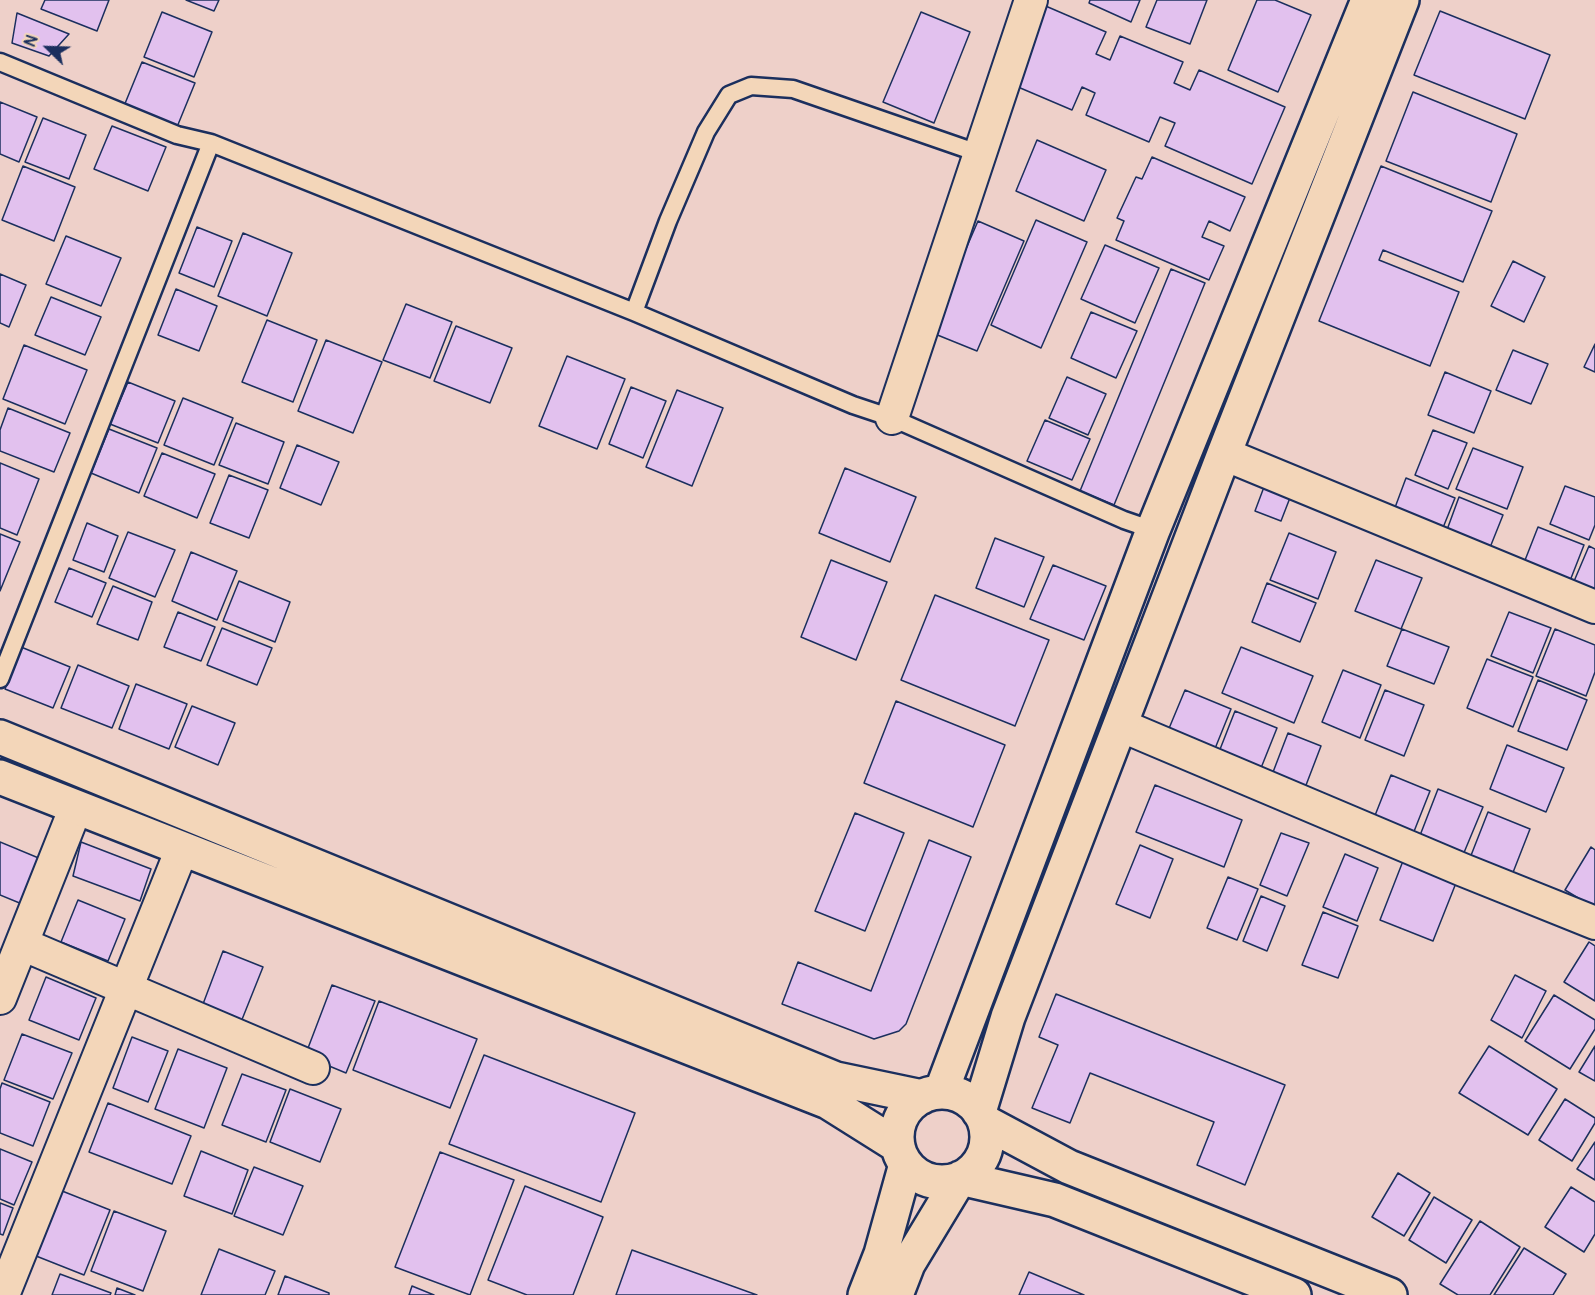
<!DOCTYPE html>
<html>
<head>
<meta charset="utf-8">
<style>
	body { margin:0 }
	#map { position:relative; width:1595px; height:1295px; overflow:hidden; background:#eed0c9; font-family:Pangolin,sans-serif }
	canvas { display:block }
	.north { position:absolute; left:18px; top:18px; width:60px; height:60px; -webkit-text-stroke:4px #f3d6b9; paint-order:stroke; rotate:293deg; font-size:16px; font-weight:700; line-height:24px; text-align:center; color:#1b2f5e }
	.north::after { content:''; display:block; margin:auto; width:21px; height:27px; background:#1b2f5e; clip-path:polygon(50% 0,100% 100%,50% 72%,0 100%) }
</style>
</head>
<body>
<div id="map">
<canvas width="1595" height="1295"></canvas>
<div class="north">N</div>
</div>
<script>
const ctx = document.querySelector('canvas').getContext('2d');
ctx.lineJoin = 'round';
function fillPath(path, color) { ctx.fillStyle = color; ctx.fill(path, 'evenodd'); }
function strokePath(path, color, width, dash) { ctx.strokeStyle = color; ctx.lineWidth = width; ctx.lineCap = dash ? 'butt' : 'round'; ctx.setLineDash(dash || []); ctx.stroke(path); }
const building = new Path2D(`
	M 45,0 L 109,0 L 97,31 L 41,9 Z
	M 186,0 L 219,0 L 214,11 Z
	M 1090,0 L 1140,0 L 1131,22 L 1089,3 Z
	M 1157,0 L 1207,0 L 1190,44 L 1146,27 Z
	M 1257,0 L 1275,0 L 1311,15 L 1278,92 L 1228,70 Z
	M 1041,4 L 1106,32 L 1096,54 L 1110,60 L 1120,36 L 1183,62 L 1174,83 L 1190,90 L 1199,70 L 1285,107 L 1252,184 L 1165,146 L 1175,123 L 1160,117 L 1149,142 L 1086,115 L 1095,93 L 1082,87 L 1072,110 L 1018,87 Z
	M 1440,11 L 1550,55 L 1525,119 L 1414,75 Z
	M 162,12 L 212,32 L 194,77 L 144,57 Z
	M 921,12 L 970,32 L 934,123 L 883,102 Z
	M 17,13 L 69,34 L 49,56 L 12,43 Z
	M 142,62 L 195,83 L 177,127 L 124,106 Z
	M 1413,92 L 1517,134 L 1491,202 L 1386,161 Z
	M 0,102 L 37,117 L 19,162 L 0,154 Z
	M 43,118 L 86,135 L 69,179 L 25,162 Z
	M 112,126 L 166,147 L 148,191 L 94,169 Z
	M 1037,140 L 1106,170 L 1084,221 L 1016,191 Z
	M 1152,157 L 1245,197 L 1230,231 L 1209,221 L 1202,237 L 1224,246 L 1209,280 L 1116,240 L 1124,221 L 1117,218 L 1136,177 L 1142,179 Z
	M 23,166 L 75,187 L 54,241 L 2,220 Z
	M 1381,166 L 1492,211 L 1463,282 L 1383,250 L 1379,260 L 1459,292 L 1430,366 L 1319,321 Z
	M 1036,220 L 1087,242 L 1041,348 L 991,325 Z
	M 978,221 L 1024,241 L 977,351 L 930,332 Z
	M 197,227 L 232,241 L 214,287 L 179,273 Z
	M 243,233 L 292,253 L 267,316 L 218,296 Z
	M 66,236 L 121,258 L 101,306 L 46,284 Z
	M 1105,245 L 1159,268 L 1135,323 L 1081,299 Z
	M 1513,261 L 1545,277 L 1524,322 L 1491,306 Z
	M 1171,269 L 1205,283 L 1114,505 L 1080,491 Z
	M 0,274 L 26,285 L 9,327 L 0,323 Z
	M 176,289 L 217,306 L 199,351 L 158,335 Z
	M 51,297 L 101,317 L 85,355 L 35,335 Z
	M 406,304 L 452,322 L 430,378 L 383,360 Z
	M 1091,312 L 1137,331 L 1116,378 L 1071,358 Z
	M 267,320 L 317,340 L 293,402 L 242,382 Z
	M 456,326 L 512,348 L 490,403 L 434,381 Z
	M 326,340 L 382,362 L 353,433 L 298,411 Z
	M 1595,344 L 1595,372 L 1584,367 Z
	M 24,345 L 87,370 L 65,424 L 3,399 Z
	M 1513,350 L 1548,364 L 1531,404 L 1496,390 Z
	M 567,356 L 625,379 L 597,449 L 539,426 Z
	M 1445,372 L 1491,391 L 1474,433 L 1428,415 Z
	M 1067,377 L 1106,394 L 1088,435 L 1049,418 Z
	M 128,382 L 175,401 L 158,443 L 110,424 Z
	M 631,387 L 666,401 L 643,458 L 609,444 Z
	M 677,390 L 723,408 L 692,486 L 646,467 Z
	M 183,398 L 233,418 L 214,465 L 164,445 Z
	M 8,408 L 70,433 L 54,472 L 0,451 L 0,430 Z
	M 1045,420 L 1090,439 L 1072,480 L 1027,461 Z
	M 236,423 L 284,442 L 268,484 L 219,465 Z
	M 109,429 L 157,448 L 139,493 L 91,473 Z
	M 1433,430 L 1467,443 L 1448,489 L 1415,475 Z
	M 297,445 L 339,462 L 321,505 L 280,488 Z
	M 1473,448 L 1523,467 L 1507,509 L 1456,489 Z
	M 162,453 L 215,474 L 197,518 L 144,496 Z
	M 0,463 L 39,479 L 17,535 L 0,528 Z
	M 845,468 L 916,497 L 890,562 L 819,533 Z
	M 229,475 L 268,490 L 249,538 L 210,523 Z
	M 1406,478 L 1455,498 L 1438,540 L 1390,521 Z
	M 1267,479 L 1293,490 L 1281,521 L 1255,511 Z
	M 1565,486 L 1595,497 L 1595,525 L 1589,540 L 1550,524 Z
	M 1459,497 L 1503,515 L 1487,555 L 1444,538 Z
	M 87,523 L 118,536 L 104,572 L 73,560 Z
	M 1538,527 L 1584,545 L 1566,591 L 1520,573 Z
	M 128,532 L 175,550 L 155,597 L 109,578 Z
	M 1289,533 L 1336,552 L 1318,599 L 1270,580 Z
	M 0,534 L 20,542 L 0,591 Z
	M 995,538 L 1044,557 L 1024,607 L 976,588 Z
	M 1589,546 L 1595,549 L 1595,603 L 1569,593 Z
	M 191,552 L 237,571 L 217,620 L 172,601 Z
	M 831,560 L 887,582 L 856,660 L 801,637 Z
	M 1376,560 L 1422,578 L 1401,629 L 1355,611 Z
	M 1053,565 L 1106,586 L 1084,640 L 1030,619 Z
	M 69,568 L 106,583 L 92,617 L 55,602 Z
	M 239,581 L 290,602 L 275,642 L 223,621 Z
	M 1267,583 L 1316,603 L 1300,642 L 1252,622 Z
	M 113,586 L 152,602 L 138,640 L 97,624 Z
	M 935,595 L 1049,640 L 1015,726 L 901,680 Z
	M 178,612 L 215,627 L 201,661 L 164,647 Z
	M 1509,612 L 1551,628 L 1533,673 L 1491,656 Z
	M 222,628 L 272,648 L 257,685 L 207,665 Z
	M 1402,629 L 1449,647 L 1434,684 L 1387,666 Z
	M 1555,629 L 1595,645 L 1595,672 L 1586,696 L 1536,676 Z
	M 21,647 L 70,667 L 53,708 L 5,689 Z
	M 1241,647 L 1313,676 L 1294,723 L 1222,693 Z
	M 1487,659 L 1533,677 L 1513,727 L 1467,708 Z
	M 78,665 L 129,686 L 112,728 L 61,708 Z
	M 1343,670 L 1381,685 L 1360,738 L 1322,722 Z
	M 1538,680 L 1587,700 L 1567,750 L 1518,731 Z
	M 136,684 L 187,704 L 169,749 L 119,729 Z
	M 1185,690 L 1231,709 L 1212,756 L 1165,738 Z
	M 1385,690 L 1424,705 L 1404,756 L 1365,740 Z
	M 896,701 L 1005,745 L 973,827 L 864,783 Z
	M 192,706 L 235,723 L 218,765 L 175,747 Z
	M 1235,711 L 1277,728 L 1259,773 L 1217,757 Z
	M 1288,733 L 1321,746 L 1303,793 L 1270,780 Z
	M 1507,745 L 1564,768 L 1546,812 L 1490,789 Z
	M 1391,775 L 1430,791 L 1413,834 L 1374,818 Z
	M 1155,785 L 1242,820 L 1224,867 L 1136,832 Z
	M 1438,789 L 1483,807 L 1463,855 L 1419,838 Z
	M 1488,812 L 1530,829 L 1512,875 L 1470,858 Z
	M 855,813 L 904,833 L 865,931 L 815,911 Z
	M 1281,833 L 1309,843 L 1287,896 L 1260,885 Z
	M 929,840 L 971,857 L 906,1024 L 899,1031 L 874,1039 L 782,1004 L 798,962 L 871,991 Z
	M 0,842 L 41,859 L 22,904 L 0,895 Z
	M 81,842 L 151,869 L 140,901 L 73,876 Z
	M 1140,845 L 1173,859 L 1150,918 L 1116,904 Z
	M 1591,847 L 1595,850 L 1595,908 L 1565,890 Z
	M 1345,854 L 1378,868 L 1357,921 L 1323,907 Z
	M 1403,861 L 1456,883 L 1433,941 L 1380,920 Z
	M 1228,877 L 1258,889 L 1237,940 L 1207,928 Z
	M 1261,896 L 1285,906 L 1267,951 L 1243,941 Z
	M 78,900 L 125,919 L 108,961 L 61,942 Z
	M 1323,912 L 1358,926 L 1338,978 L 1302,965 Z
	M 1589,942 L 1595,946 L 1595,1001 L 1564,982 Z
	M 223,951 L 263,967 L 239,1027 L 200,1012 Z
	M 1515,975 L 1546,991 L 1522,1038 L 1491,1020 Z
	M 46,977 L 96,998 L 79,1040 L 29,1020 Z
	M 332,985 L 375,1001 L 346,1073 L 305,1056 Z
	M 1056,994 L 1285,1085 L 1245,1185 L 1197,1165 L 1214,1122 L 1090,1073 L 1070,1123 L 1032,1108 L 1058,1045 L 1039,1037 Z
	M 1554,995 L 1595,1020 L 1595,1029 L 1570,1069 L 1525,1041 Z
	M 379,1001 L 477,1039 L 450,1108 L 353,1070 Z
	M 22,1034 L 72,1053 L 53,1099 L 4,1080 Z
	M 132,1037 L 168,1051 L 148,1102 L 113,1088 Z
	M 1489,1046 L 1557,1089 L 1528,1135 L 1459,1093 Z
	M 1595,1046 L 1595,1081 L 1579,1072 Z
	M 178,1049 L 227,1068 L 204,1128 L 155,1109 Z
	M 484,1055 L 635,1113 L 601,1202 L 449,1144 Z
	M 242,1074 L 286,1090 L 266,1142 L 222,1125 Z
	M 2,1083 L 50,1102 L 33,1146 L 0,1133 L 0,1089 Z
	M 290,1089 L 341,1109 L 320,1162 L 270,1142 Z
	M 1565,1099 L 1595,1118 L 1595,1123 L 1572,1161 L 1539,1140 Z
	M 108,1103 L 191,1136 L 172,1184 L 89,1152 Z
	M 1595,1142 L 1595,1180 L 1577,1169 Z
	M 0,1149 L 32,1162 L 14,1205 L 0,1199 Z
	M 201,1151 L 248,1170 L 232,1214 L 184,1196 Z
	M 440,1152 L 514,1180 L 470,1295 L 395,1267 Z
	M 254,1167 L 303,1186 L 283,1235 L 234,1216 Z
	M 1398,1173 L 1430,1193 L 1404,1236 L 1372,1217 Z
	M 525,1186 L 603,1217 L 573,1295 L 527,1295 L 488,1280 Z
	M 52,1187 L 110,1210 L 84,1275 L 26,1252 Z
	M 1571,1187 L 1595,1202 L 1595,1234 L 1584,1252 L 1545,1227 Z
	M 1434,1197 L 1472,1220 L 1446,1263 L 1409,1240 Z
	M 0,1203 L 13,1208 L 3,1235 L 0,1234 Z
	M 114,1211 L 166,1231 L 143,1291 L 91,1271 Z
	M 1480,1221 L 1520,1247 L 1490,1295 L 1458,1295 L 1440,1284 Z
	M 1524,1248 L 1566,1274 L 1553,1295 L 1494,1295 Z
	M 219,1249 L 275,1271 L 265,1295 L 201,1295 Z
	M 632,1250 L 757,1295 L 616,1295 Z
	M 1029,1272 L 1084,1295 L 1019,1295 Z
	M 60,1274 L 111,1293 L 110,1295 L 52,1295 Z
	M 285,1276 L 329,1293 L 329,1295 L 278,1295 Z
	M 412,1286 L 434,1295 L 409,1295 Z
	M 117,1288 L 135,1295 L 115,1295 Z`);
const service = new Path2D(`
	M 0,62 L 177,135 L 211,143 L 634,312 L 853,405 L 892,418 L 1124,520 L 1153,530
	M 634,312 L 668,221 L 706,132 L 729,95 L 751,86 L 793,89 L 978,153
	M 0,679 L 211,143`);
const minor = new Path2D(`
	M 892,418 L 1031,0
	M 1224,454 L 1595,607
	M 1120,725 L 1463,870 L 1595,923
	M 22,944 L 313,1068
	M 0,998 L 76,807
	M 3,1295 L 182,849`);
const tertiary = new Path2D(`
	M 0,737 L 836,1079 L 922,1097
	M 0,777 L 828,1102 L 898,1146
	M 941,1092 L 1153,530 L 1368,0
	M897 1137a45 45 0 1 1 90 0a45 45 0 1 1-90 0Z
	M 979,1112 L 1008,1017 L 1224,454 L 1402,0
	M 985,1122 L 1069,1167 L 1390,1295
	M 865,1295 L 881,1254 L 906,1164
	M 896,1295 L 908,1264 L 960,1178 L 1055,1200 L 1294,1295`);
fillPath(building, '#e2c1ee');
strokePath(building, '#1b2f5e', 1.5);
strokePath(service, '#1b2f5e', 21);
strokePath(minor, '#1b2f5e', 36);
strokePath(tertiary, '#1b2f5e', 38);
strokePath(service, '#f3d6b9', 16);
strokePath(minor, '#f3d6b9', 32);
strokePath(tertiary, '#f3d6b9', 33);
</script>
</body>
</html>
